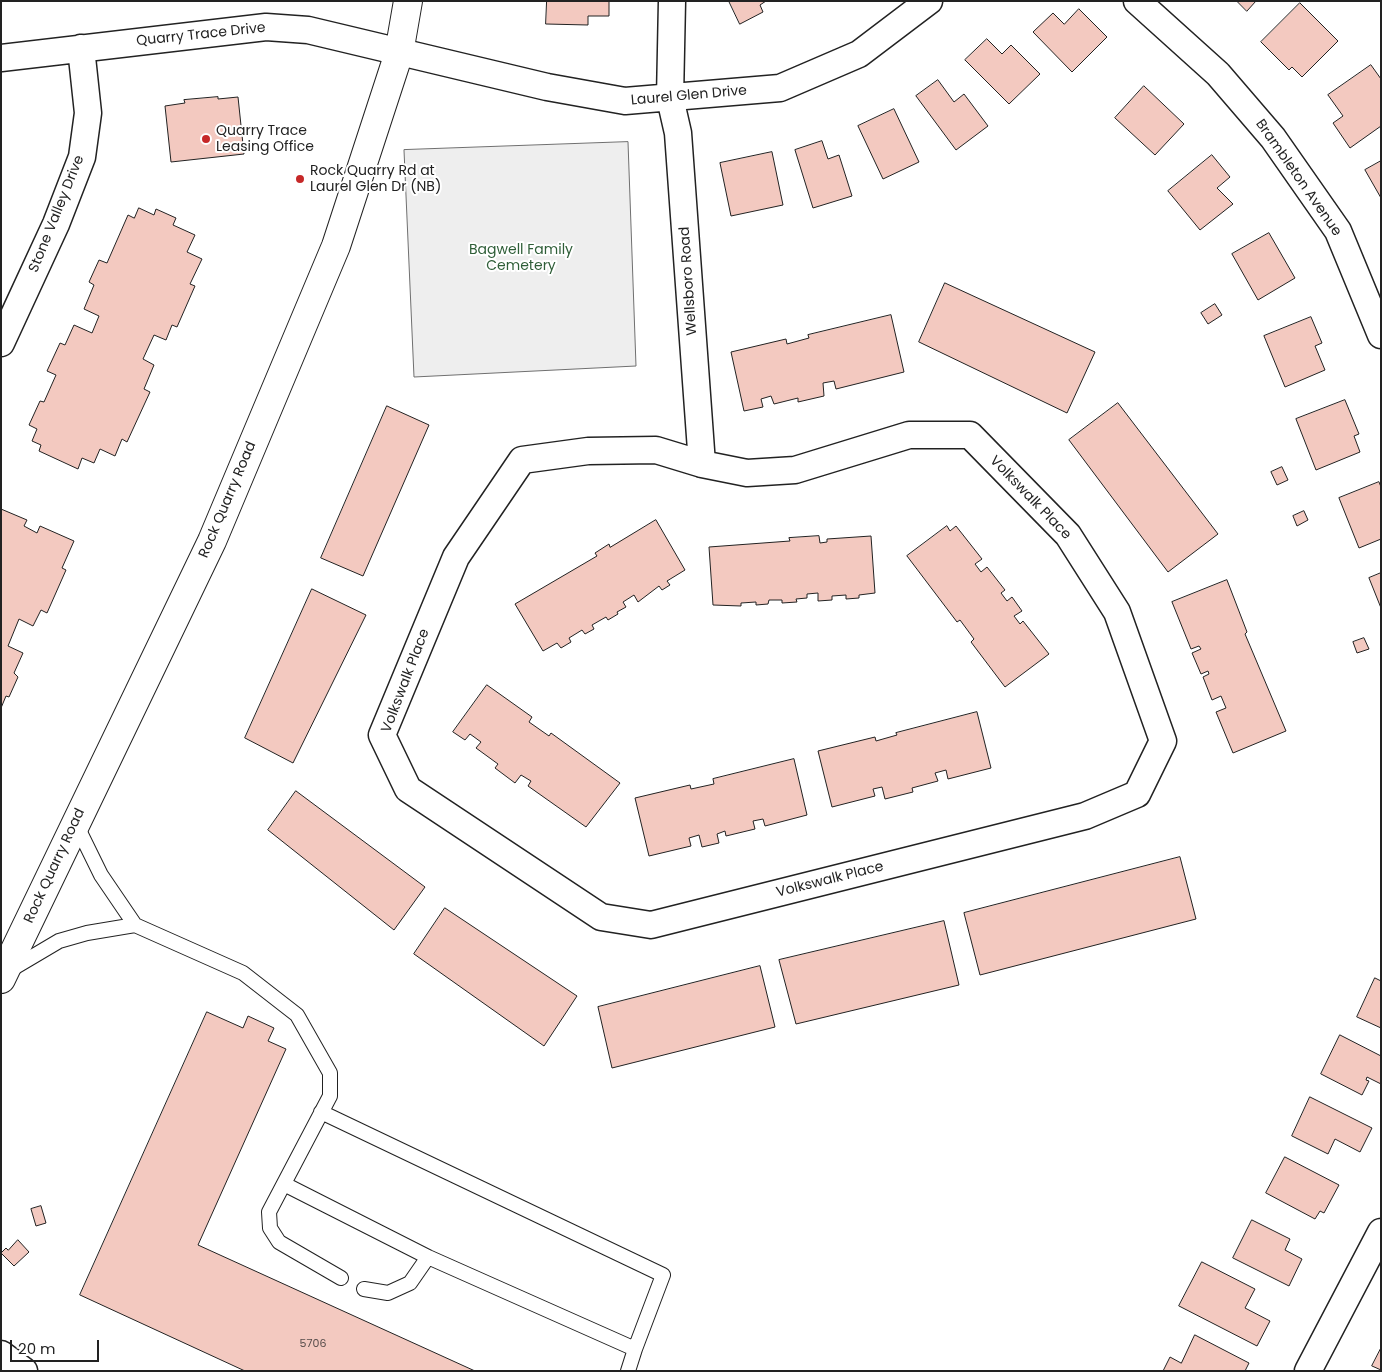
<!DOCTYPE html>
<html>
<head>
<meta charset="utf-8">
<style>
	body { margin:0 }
	#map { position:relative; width:1382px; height:1372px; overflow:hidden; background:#fff; font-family:Poppins,sans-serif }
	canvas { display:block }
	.frame { position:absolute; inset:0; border:2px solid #222; pointer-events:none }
	.scale { position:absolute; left:10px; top:1340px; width:89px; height:22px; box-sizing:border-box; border:2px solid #222; border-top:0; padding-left:6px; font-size:15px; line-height:18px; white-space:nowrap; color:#222; -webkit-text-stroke:4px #fff; paint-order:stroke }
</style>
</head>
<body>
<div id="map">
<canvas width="1382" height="1372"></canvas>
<div class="frame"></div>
<div class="scale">20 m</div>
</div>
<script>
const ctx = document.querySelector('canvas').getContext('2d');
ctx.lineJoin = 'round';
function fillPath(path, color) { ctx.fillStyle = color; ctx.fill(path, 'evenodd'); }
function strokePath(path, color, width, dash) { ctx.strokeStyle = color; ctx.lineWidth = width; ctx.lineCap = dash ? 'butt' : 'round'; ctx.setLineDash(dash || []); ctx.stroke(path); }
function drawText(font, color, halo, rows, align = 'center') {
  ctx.font = font + ' Poppins,sans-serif'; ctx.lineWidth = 4; ctx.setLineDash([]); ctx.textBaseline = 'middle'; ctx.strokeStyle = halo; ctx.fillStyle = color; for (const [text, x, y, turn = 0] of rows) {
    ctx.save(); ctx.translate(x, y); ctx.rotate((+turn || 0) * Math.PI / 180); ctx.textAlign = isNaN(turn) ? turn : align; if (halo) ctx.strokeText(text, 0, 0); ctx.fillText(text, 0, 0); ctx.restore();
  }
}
const green = new Path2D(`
	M 628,142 L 636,366 L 414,377 L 404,150 Z`);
const building = new Path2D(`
	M 547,1 L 609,1 L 609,16 L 588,16 L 588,25 L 546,24 Z
	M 729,1 L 766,1 L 760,5 L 763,12 L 740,24 Z
	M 1237,1 L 1256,1 L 1247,11 Z
	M 1300,3 L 1338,41 L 1302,77 L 1292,67 L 1289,70 L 1261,42 Z
	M 1079,9 L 1107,37 L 1072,72 L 1033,32 L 1053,13 L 1064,24 Z
	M 987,39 L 1002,54 L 1011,45 L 1040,74 L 1009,104 L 965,60 Z
	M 1371,65 L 1381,79 L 1381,126 L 1350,148 L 1333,123 L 1343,116 L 1328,95 Z
	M 938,80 L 954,102 L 964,94 L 988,126 L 956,150 L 916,96 Z
	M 1144,86 L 1184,124 L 1155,155 L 1115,118 Z
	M 218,97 L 218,99 L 238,97 L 244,154 L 171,162 L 165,106 L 185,103 L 184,100 Z
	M 894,109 L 919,162 L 883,179 L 858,126 Z
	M 822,141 L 828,159 L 839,155 L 852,196 L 813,208 L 795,150 Z
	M 772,152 L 783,205 L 731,216 L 720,163 Z
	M 1212,155 L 1230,177 L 1217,188 L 1233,204 L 1200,230 L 1168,191 Z
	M 1381,161 L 1381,198 L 1365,170 Z
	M 139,208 L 154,215 L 156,209 L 176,218 L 173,225 L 195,235 L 187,252 L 202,259 L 190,284 L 195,286 L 177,327 L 172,325 L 166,340 L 154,335 L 143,359 L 154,365 L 144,389 L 150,392 L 127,442 L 122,439 L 115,456 L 100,449 L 94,463 L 82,458 L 78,469 L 39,451 L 41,445 L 32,441 L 37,429 L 29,425 L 40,401 L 44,402 L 56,375 L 47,371 L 60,343 L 65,345 L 74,325 L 92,333 L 99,316 L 84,309 L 94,285 L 89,282 L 99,260 L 107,263 L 128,215 L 134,218 Z
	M 1269,233 L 1295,278 L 1258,300 L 1232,254 Z
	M 945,283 L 1095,352 L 1067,413 L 919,342 Z
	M 1215,304 L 1222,315 L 1208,324 L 1201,313 Z
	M 891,315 L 904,372 L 836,389 L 834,381 L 823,383 L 824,396 L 798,402 L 798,398 L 774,404 L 771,396 L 761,399 L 763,407 L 744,411 L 731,352 L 786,339 L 787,344 L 809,338 L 808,335 Z
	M 1311,317 L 1322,343 L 1315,346 L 1325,370 L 1285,387 L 1264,336 Z
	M 1345,400 L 1359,434 L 1354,436 L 1360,452 L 1316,470 L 1296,419 Z
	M 1118,403 L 1218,534 L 1168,572 L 1069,440 Z
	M 387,406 L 429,425 L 363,576 L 321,558 Z
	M 1282,467 L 1288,480 L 1277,485 L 1271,472 Z
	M 1379,482 L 1381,487 L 1381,539 L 1359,548 L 1339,498 Z
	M 1,509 L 27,520 L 24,526 L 37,533 L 40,526 L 74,541 L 62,568 L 66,570 L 47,613 L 41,610 L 33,626 L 19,619 L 8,646 L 23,653 L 14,673 L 18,677 L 9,697 L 6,696 L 1,708 Z
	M 1304,511 L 1308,520 L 1297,526 L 1293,516 Z
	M 656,520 L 685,570 L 667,581 L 670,585 L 662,590 L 659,586 L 638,602 L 634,595 L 623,602 L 626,607 L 617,612 L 618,614 L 608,620 L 606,617 L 592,625 L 594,629 L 585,634 L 582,630 L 569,638 L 571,642 L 561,648 L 557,643 L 543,651 L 515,604 L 597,556 L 595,553 L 609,544 L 610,547 Z
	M 947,526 L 950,531 L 956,526 L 982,559 L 975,564 L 981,572 L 987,567 L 1005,590 L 1001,593 L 1007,601 L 1012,597 L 1022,611 L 1014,616 L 1020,624 L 1023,621 L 1049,654 L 1005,687 L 971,642 L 974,639 L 960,620 L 957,622 L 907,556 Z
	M 819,536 L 820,543 L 827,542 L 827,539 L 871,536 L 875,593 L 859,595 L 859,598 L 846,599 L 846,595 L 832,596 L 832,600 L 818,601 L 818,593 L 807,594 L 807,598 L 796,599 L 797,602 L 782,603 L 782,600 L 769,600 L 768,604 L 756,605 L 756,602 L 741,603 L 741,606 L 713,605 L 709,547 L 790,541 L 789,538 Z
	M 1381,573 L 1381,608 L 1369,578 Z
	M 1227,580 L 1247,632 L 1245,634 L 1286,731 L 1233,753 L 1216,712 L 1226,708 L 1221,696 L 1212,700 L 1203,677 L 1209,674 L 1208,671 L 1201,674 L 1192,653 L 1201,649 L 1199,646 L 1191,649 L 1172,602 Z
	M 312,589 L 366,615 L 293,763 L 245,738 Z
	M 1364,638 L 1369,649 L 1357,653 L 1353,642 Z
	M 487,685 L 532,717 L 529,722 L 549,736 L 551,733 L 620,783 L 586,827 L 528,786 L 531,781 L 521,775 L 515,783 L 495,768 L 498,764 L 476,748 L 481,742 L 470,734 L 465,740 L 453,732 Z
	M 977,712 L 991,768 L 948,779 L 946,770 L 935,773 L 938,781 L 912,788 L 913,792 L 885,799 L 882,787 L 873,789 L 875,796 L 832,807 L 818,751 L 875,737 L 876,741 L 897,735 L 896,733 Z
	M 794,759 L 807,815 L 765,826 L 763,819 L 753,821 L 755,829 L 726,836 L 725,831 L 717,834 L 719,843 L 702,847 L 699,835 L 689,838 L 691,846 L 649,856 L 635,798 L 690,785 L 691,789 L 714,784 L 713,779 Z
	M 296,791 L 425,887 L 394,930 L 268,830 Z
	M 1180,857 L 1196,919 L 980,975 L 964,913 Z
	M 445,908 L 577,996 L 544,1046 L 414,954 Z
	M 944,921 L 959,985 L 796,1024 L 779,960 Z
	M 760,966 L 775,1027 L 612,1068 L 598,1007 Z
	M 1375,978 L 1381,981 L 1381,1028 L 1357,1017 Z
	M 207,1012 L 243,1028 L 248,1016 L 274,1028 L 268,1041 L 286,1049 L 198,1245 L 475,1371 L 245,1371 L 80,1295 Z
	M 1340,1035 L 1381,1056 L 1381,1084 L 1367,1077 L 1366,1080 L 1369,1081 L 1362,1095 L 1321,1074 Z
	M 1310,1097 L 1372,1128 L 1360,1152 L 1335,1139 L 1328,1154 L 1292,1136 Z
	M 1285,1157 L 1339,1185 L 1324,1213 L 1320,1211 L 1315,1219 L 1266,1193 Z
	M 41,1206 L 46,1223 L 36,1226 L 31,1209 Z
	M 1252,1220 L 1290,1239 L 1285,1250 L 1302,1259 L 1289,1286 L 1233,1258 Z
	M 18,1240 L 29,1252 L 14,1266 L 1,1253 L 6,1248 L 8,1250 Z
	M 1202,1262 L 1255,1289 L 1245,1308 L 1270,1321 L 1257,1346 L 1179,1306 Z
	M 1195,1335 L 1249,1363 L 1245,1371 L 1163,1371 L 1170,1357 L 1181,1363 Z
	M 1381,1348 L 1381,1370 L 1372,1366 Z`);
const lane = new Path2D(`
	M 135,925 L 243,973 L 297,1015 L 330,1073 L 330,1096 L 269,1212 L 270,1228 L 279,1242 L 341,1278
	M 10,970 L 59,941 L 87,933 L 135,925 L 101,875 L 75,822
	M 321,1112 L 663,1275 L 635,1349
	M 284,1184 L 428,1257
	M 364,1289 L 388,1293 L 410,1283 L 428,1257 L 635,1349 L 628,1371`);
const street = new Path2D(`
	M 672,1 L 670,98 L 678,133 L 702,464
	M 1137,1 L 1218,74 L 1273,138 L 1338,231 L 1381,335
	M 1,58 L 266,27 L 308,30 L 547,87 L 625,101 L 780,88 L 859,54 L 929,1
	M 1,343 L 56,224 L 82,157 L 88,113 L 81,48
	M 909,435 L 970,435 L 1068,535 L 1117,612 L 1163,741 L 1137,794 L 1085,816 L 651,925 L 601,917 L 408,789 L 382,735 L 456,557 L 522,460 L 588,451 L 656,450 L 702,464 L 747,473 L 795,470 Z
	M 1,1354 L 24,1371
	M 1308,1371 L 1381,1232`);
const secondary = new Path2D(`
	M 1,979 L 212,541 L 336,246 L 399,53 L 408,1`);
const markers = [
	[206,139,5,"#c62828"],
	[300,179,5,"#c62828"]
];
const numberNames = [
	["5706",313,1344]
];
const streetNames = [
	["Quarry Trace Drive",201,35,-6],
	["Laurel Glen Drive",689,96,-5],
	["Brambleton Avenue",1298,178,55],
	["Stone Valley Drive",57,214,-68],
	["Wellsboro Road",689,281,-94],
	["Volkswalk Place",1030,498,46],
	["Rock Quarry Road",228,500,-67],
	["Volkswalk Place",406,681,-69],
	["Rock Quarry Road",55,866,-65],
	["Volkswalk Place",830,880,-14]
];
const poiNames = [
	["Quarry Trace",216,131],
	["Leasing Office",216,147],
	["Rock Quarry Rd at",310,171],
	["Laurel Glen Dr (NB)",310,187]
];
const parkNames = [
	["Bagwell Family",521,250],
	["Cemetery",521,266]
];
fillPath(green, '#eee');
strokePath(green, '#6f6f6f', 1);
fillPath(building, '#f3c9c0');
strokePath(building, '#222', 1);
strokePath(lane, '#222', 16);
strokePath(street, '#222', 29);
strokePath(secondary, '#222', 30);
strokePath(lane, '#fff', 14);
strokePath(street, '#fff', 26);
strokePath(secondary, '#fff', 28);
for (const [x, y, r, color] of markers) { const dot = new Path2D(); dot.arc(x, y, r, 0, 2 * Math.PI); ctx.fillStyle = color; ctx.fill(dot); strokePath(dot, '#fff', 2); }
drawText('11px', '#564c4a', null, numberNames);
drawText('14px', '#222', '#fff', streetNames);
drawText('14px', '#222', '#fff', poiNames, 'left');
drawText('14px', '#2f5e38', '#fff', parkNames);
</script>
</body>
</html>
